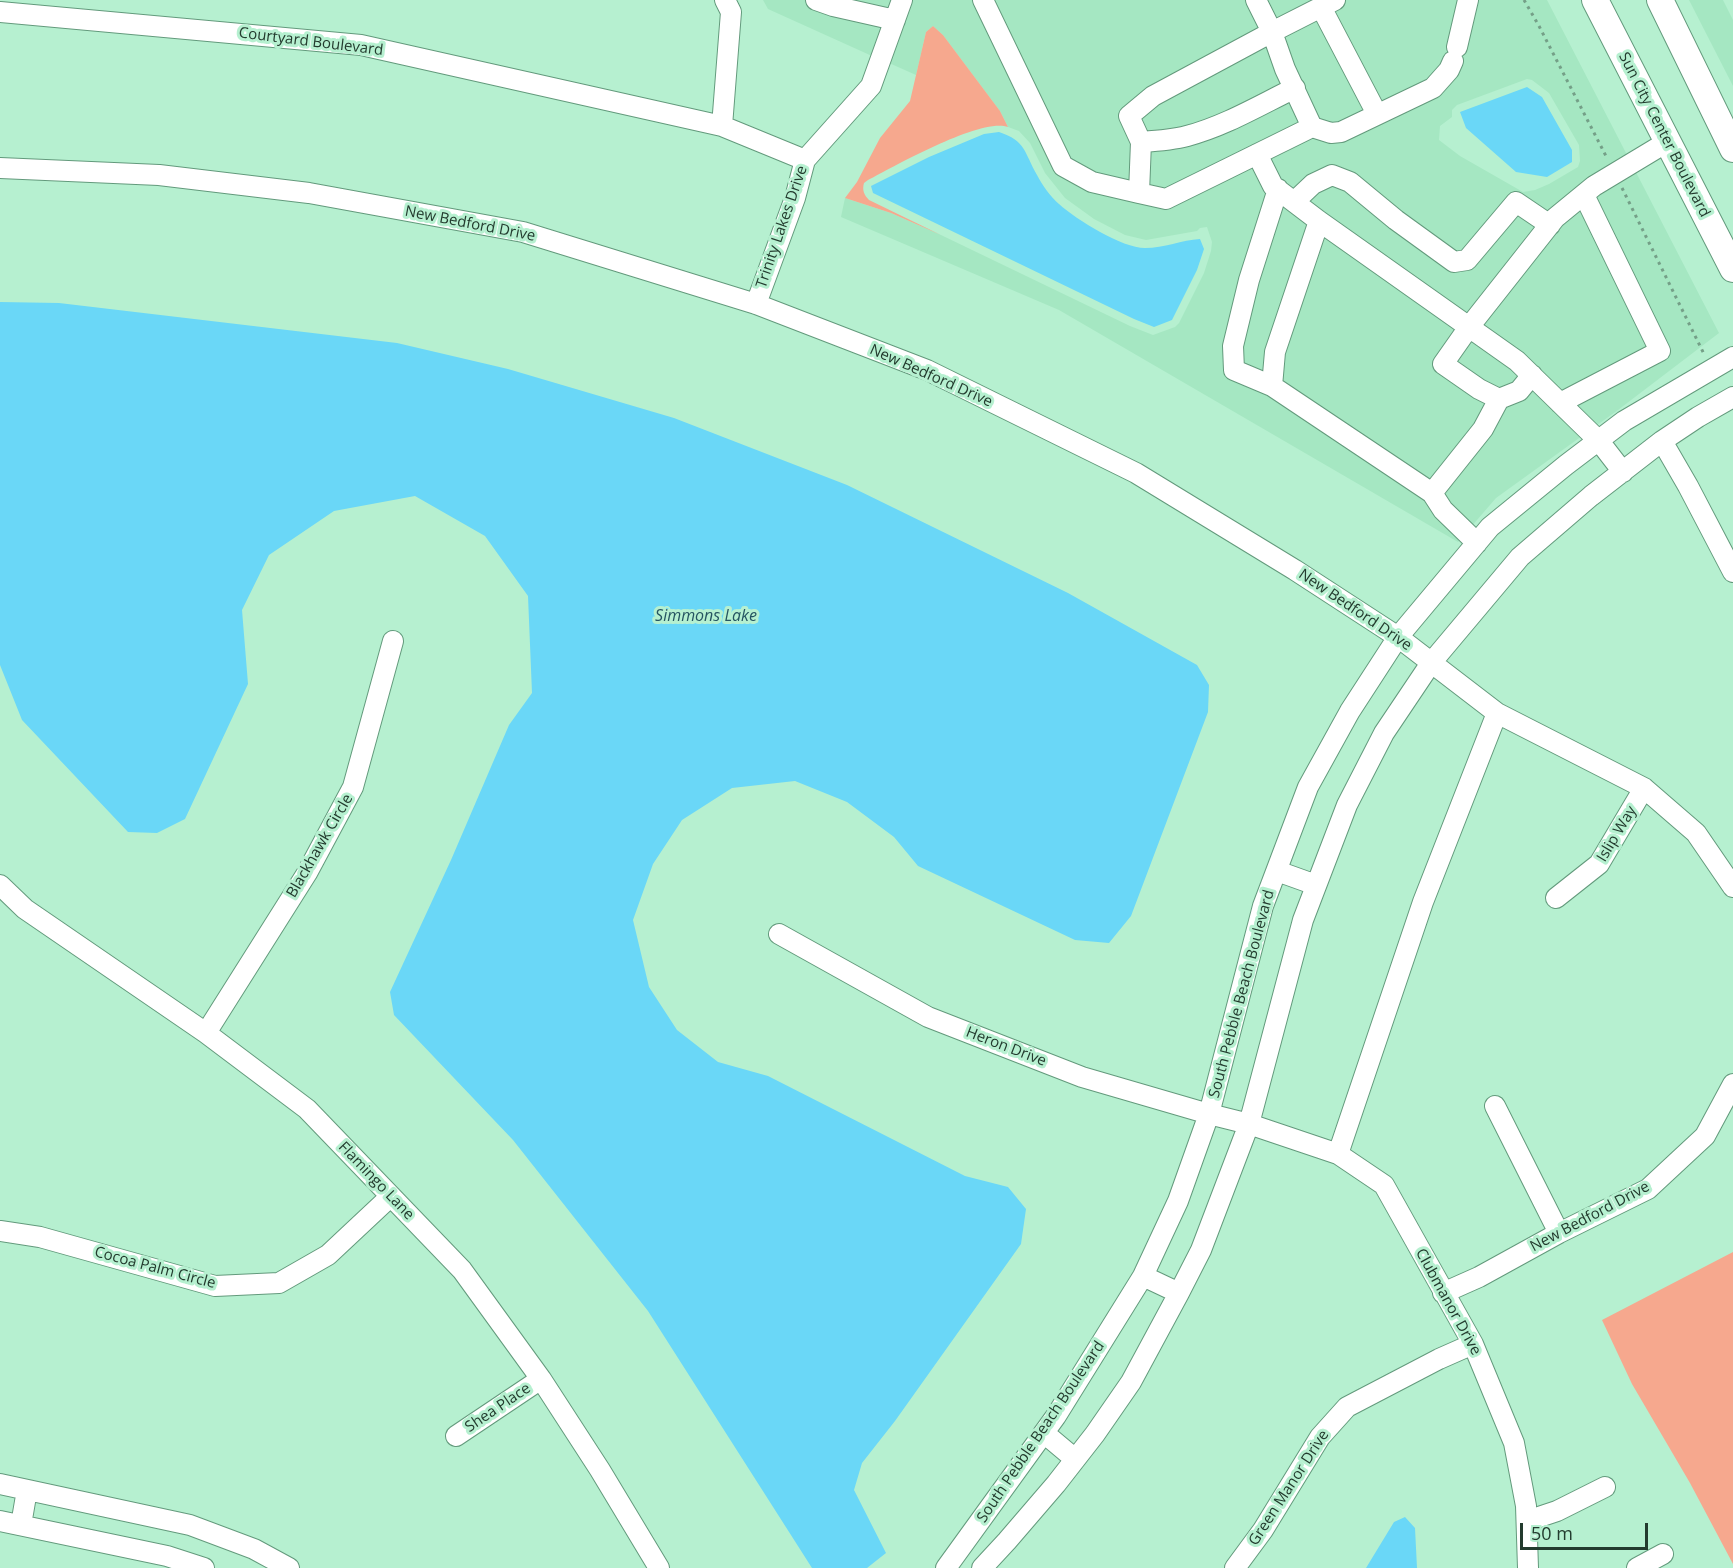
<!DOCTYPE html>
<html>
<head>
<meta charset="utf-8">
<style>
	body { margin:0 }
	#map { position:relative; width:1733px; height:1568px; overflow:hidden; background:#b6f0d0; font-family:"Open Sans",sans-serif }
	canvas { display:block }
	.scale { position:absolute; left:1520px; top:1523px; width:128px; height:27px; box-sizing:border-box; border:3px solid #233b2e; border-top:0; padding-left:8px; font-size:18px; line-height:21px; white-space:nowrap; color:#233b2e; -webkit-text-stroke:4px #b6f0d0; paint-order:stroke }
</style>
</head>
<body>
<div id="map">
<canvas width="1733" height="1568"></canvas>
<div class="scale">50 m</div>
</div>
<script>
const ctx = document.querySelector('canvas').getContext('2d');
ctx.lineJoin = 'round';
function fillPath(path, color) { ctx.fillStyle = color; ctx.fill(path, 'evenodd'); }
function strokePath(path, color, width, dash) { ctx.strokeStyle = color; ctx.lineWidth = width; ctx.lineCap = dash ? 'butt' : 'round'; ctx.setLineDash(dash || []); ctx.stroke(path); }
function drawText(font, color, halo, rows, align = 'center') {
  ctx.font = font + ' "Open Sans",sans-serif'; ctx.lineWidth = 6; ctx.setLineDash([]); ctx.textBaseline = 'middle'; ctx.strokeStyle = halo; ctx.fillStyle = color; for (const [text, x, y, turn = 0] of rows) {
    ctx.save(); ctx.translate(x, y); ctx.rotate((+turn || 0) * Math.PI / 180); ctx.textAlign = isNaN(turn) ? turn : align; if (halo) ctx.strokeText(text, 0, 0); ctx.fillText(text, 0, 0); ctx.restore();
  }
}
const built = new Path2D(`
	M 763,0 L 892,0 L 872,56 L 768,9 Z
	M 912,0 L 1547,0 L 1719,333 L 1618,410 L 1496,498 L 1458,542 L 1059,310 L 841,217 L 845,198 L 891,213 L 941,235 L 1130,326 L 1153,335 L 1175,327 L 1179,323 L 1204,273 L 1211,251 L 1212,242 L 1207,227 L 1200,228 L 1197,231 L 1146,240 L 1125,235 L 1094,219 L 1065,198 L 1045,173 L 1030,143 L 1019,131 L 1008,127 L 1000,111 L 943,35 L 933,26 L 926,32 L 916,75 L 889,63 ZM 1527,79 L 1532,80 L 1549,93 L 1579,145 L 1580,161 L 1578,167 L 1549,184 L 1535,190 L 1523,192 L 1460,156 L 1439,140 L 1440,126 L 1452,117 L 1452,110 L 1457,105 Z
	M 1689,0 L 1723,0 L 1733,20 L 1733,86 Z`);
const green = new Path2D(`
	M 933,26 L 943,35 L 1000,111 L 1008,127 C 981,117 895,166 868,180 L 864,183 C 862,190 864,195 869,200 L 941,235 L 891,213 L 845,198 L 857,182 L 880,138 L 910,101 L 926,32 Z
	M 1733,1252 L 1733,1564 L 1690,1483 L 1632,1384 L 1602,1320 Z`);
const water = new Path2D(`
	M 1527,87 L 1542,97 L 1572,150 L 1572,162 L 1547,177 L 1516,172 L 1466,128 L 1460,112 Z
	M 999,132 C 1026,141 1024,152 1037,175 C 1042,185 1051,197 1059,204 C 1077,220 1122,248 1145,248 C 1164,248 1182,240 1200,239 L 1204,249 L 1197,270 L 1172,320 L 1154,327 L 1134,319 L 873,193 L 871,186 L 929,157 L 984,134 Z
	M 0,302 L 59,303 L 397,343 L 508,369 L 674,418 L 847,485 L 1068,593 L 1197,665 L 1209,685 L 1208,712 L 1131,916 L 1109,943 L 1075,940 L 918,866 L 894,837 L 847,802 L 795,781 L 732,788 L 682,820 L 653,864 L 633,920 L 649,987 L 677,1030 L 718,1062 L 768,1076 L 965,1176 L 1008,1187 L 1026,1209 L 1021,1244 L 895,1421 L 862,1463 L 854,1490 L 886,1553 L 867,1568 L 812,1568 L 648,1311 L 513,1140 L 394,1015 L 390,992 L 451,860 L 509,725 L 532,693 L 528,596 L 485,536 L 415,496 L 334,511 L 269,555 L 242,610 L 248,684 L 185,819 L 157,833 L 128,832 L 22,720 L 0,665 Z
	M 1405,1517 L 1415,1528 L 1417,1568 L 1366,1568 L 1394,1522 Z`);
const path = new Path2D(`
	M 1524,0 L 1539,26 L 1607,158
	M 1622,188 L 1704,354`);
const minor = new Path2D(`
	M 816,0 L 833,6 L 895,20
	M 983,0 L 1063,166 L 1092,182 L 1139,193
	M 1256,0 L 1272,32 L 1335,0
	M 1321,7 L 1377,114
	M 0,12 L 361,45 L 722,126 L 731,12 L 725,0
	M 1272,32 L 1285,69 L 1312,127 L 1166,199 L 1139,193 L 1141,142 L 1129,116 L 1153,96 Z
	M 1457,47 L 1468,0
	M 722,126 L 805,160
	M 1312,127 L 1331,133 L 1341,132 L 1433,88 L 1449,70 L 1453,61
	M 1141,142 C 1156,141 1172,140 1187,136 C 1225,126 1260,105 1295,88
	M 1257,154 L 1273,186 L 1319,221 L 1517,361 L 1599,441 L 1623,472
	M 0,168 L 159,175 L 309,193 L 523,232 L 756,304 L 927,370 L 1136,473 L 1295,570 L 1398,637 L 1497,713 L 1644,788 L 1696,833 L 1733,887
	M 1294,202 L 1313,184 L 1332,175 L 1350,182 L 1396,220 L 1454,262 L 1467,260 L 1516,202 L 1550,225
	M 1319,221 L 1275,352 L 1272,386 L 1432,493 L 1443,510 L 1477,543
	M 756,304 L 795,198 L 805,160 L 871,86 L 902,0
	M 1532,375 L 1519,391 L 1499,399 L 1479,389 L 1443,364 L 1469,327 L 1555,218 L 1594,186 L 1667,142
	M 1272,386 L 1234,370 L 1233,346 L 1249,280 L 1278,189
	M 1560,403 L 1660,351 L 1584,195
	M 1662,441 L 1688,486 L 1733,572
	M 1432,493 L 1483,429 L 1499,399
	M 1277,871 L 1316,885
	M 0,885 L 25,909 L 206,1033 L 307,1109 L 462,1270 L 541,1379 L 600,1470 L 659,1568
	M 1556,898 L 1599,864 L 1644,788
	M 779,934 L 928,1017 L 1082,1077 L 1209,1114 L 1249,1124 L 1338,1154 L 1384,1185 L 1473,1344 L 1514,1443 L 1526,1506 L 1528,1568
	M 206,1033 L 307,873 L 353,787 L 393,641
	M 1495,1106 L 1559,1233
	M 1338,1154 L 1423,902 L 1497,713
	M 0,1231 L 40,1237 L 215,1286 L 279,1283 L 328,1255 L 391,1196
	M 1143,1276 L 1179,1293
	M 1443,1293 L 1479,1277 L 1559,1233 L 1648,1189 L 1705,1136 L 1733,1084
	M 1044,1433 L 1075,1459
	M 456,1436 L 541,1379
	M 0,1484 L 190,1525 L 254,1549 L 289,1568
	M 0,1521 L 167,1556 L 204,1568
	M 1527,1521 L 1557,1511 L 1605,1487
	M 21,1525 L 27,1490
	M 946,1568 L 1056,1416 L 1143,1276 L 1178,1201 L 1209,1114 L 1263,906 L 1308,787 L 1350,711 L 1398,637 L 1490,527 L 1566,465 L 1624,421 L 1733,357
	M 982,1568 L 1007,1541 L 1056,1484 L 1095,1434 L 1131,1382 L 1179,1293 L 1201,1250 L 1249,1124 L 1303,920 L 1347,805 L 1384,733 L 1431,663 L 1520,557 L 1591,496 L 1662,441 L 1698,417 L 1733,397
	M 1235,1568 L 1263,1530 L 1320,1437 L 1347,1407 L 1439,1359 L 1473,1344
	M 1637,1568 L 1663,1554`);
const major = new Path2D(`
	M 1595,0 L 1733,269
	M 1660,0 L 1733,149`);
const streetNames = [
	["Courtyard Boulevard",311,42,7],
	["Sun City Center Boulevard",1664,135,63],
	["New Bedford Drive",470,224,11],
	["Trinity Lakes Drive",782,227,-71],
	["New Bedford Drive",931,376,24],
	["New Bedford Drive",1355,610,34],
	["Islip Way",1617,834,-59],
	["Blackhawk Circle",320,846,-60],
	["South Pebble Beach Boulevard",1242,994,-75],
	["Heron Drive",1006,1047,21],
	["Flamingo Lane",376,1181,46],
	["New Bedford Drive",1590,1217,-28],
	["Cocoa Palm Circle",155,1268,15],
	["Clubmanor Drive",1448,1302,61],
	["Shea Place",498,1408,-34],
	["South Pebble Beach Boulevard",1041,1432,-56],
	["Green Manor Drive",1289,1488,-57]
];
const waterNames = [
	["Simmons Lake",706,616]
];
fillPath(built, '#a5e7c2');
fillPath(green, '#f6a88e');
fillPath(water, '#6ad7f7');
strokePath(minor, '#639a7c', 22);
strokePath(major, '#639a7c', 28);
strokePath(path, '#749f87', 3, [3, 4.5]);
strokePath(minor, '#fff', 20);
strokePath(major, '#fff', 26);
drawText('15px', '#233b2e', '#b6f0d0', streetNames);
drawText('italic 16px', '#255461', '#b6f0d0', waterNames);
</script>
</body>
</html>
